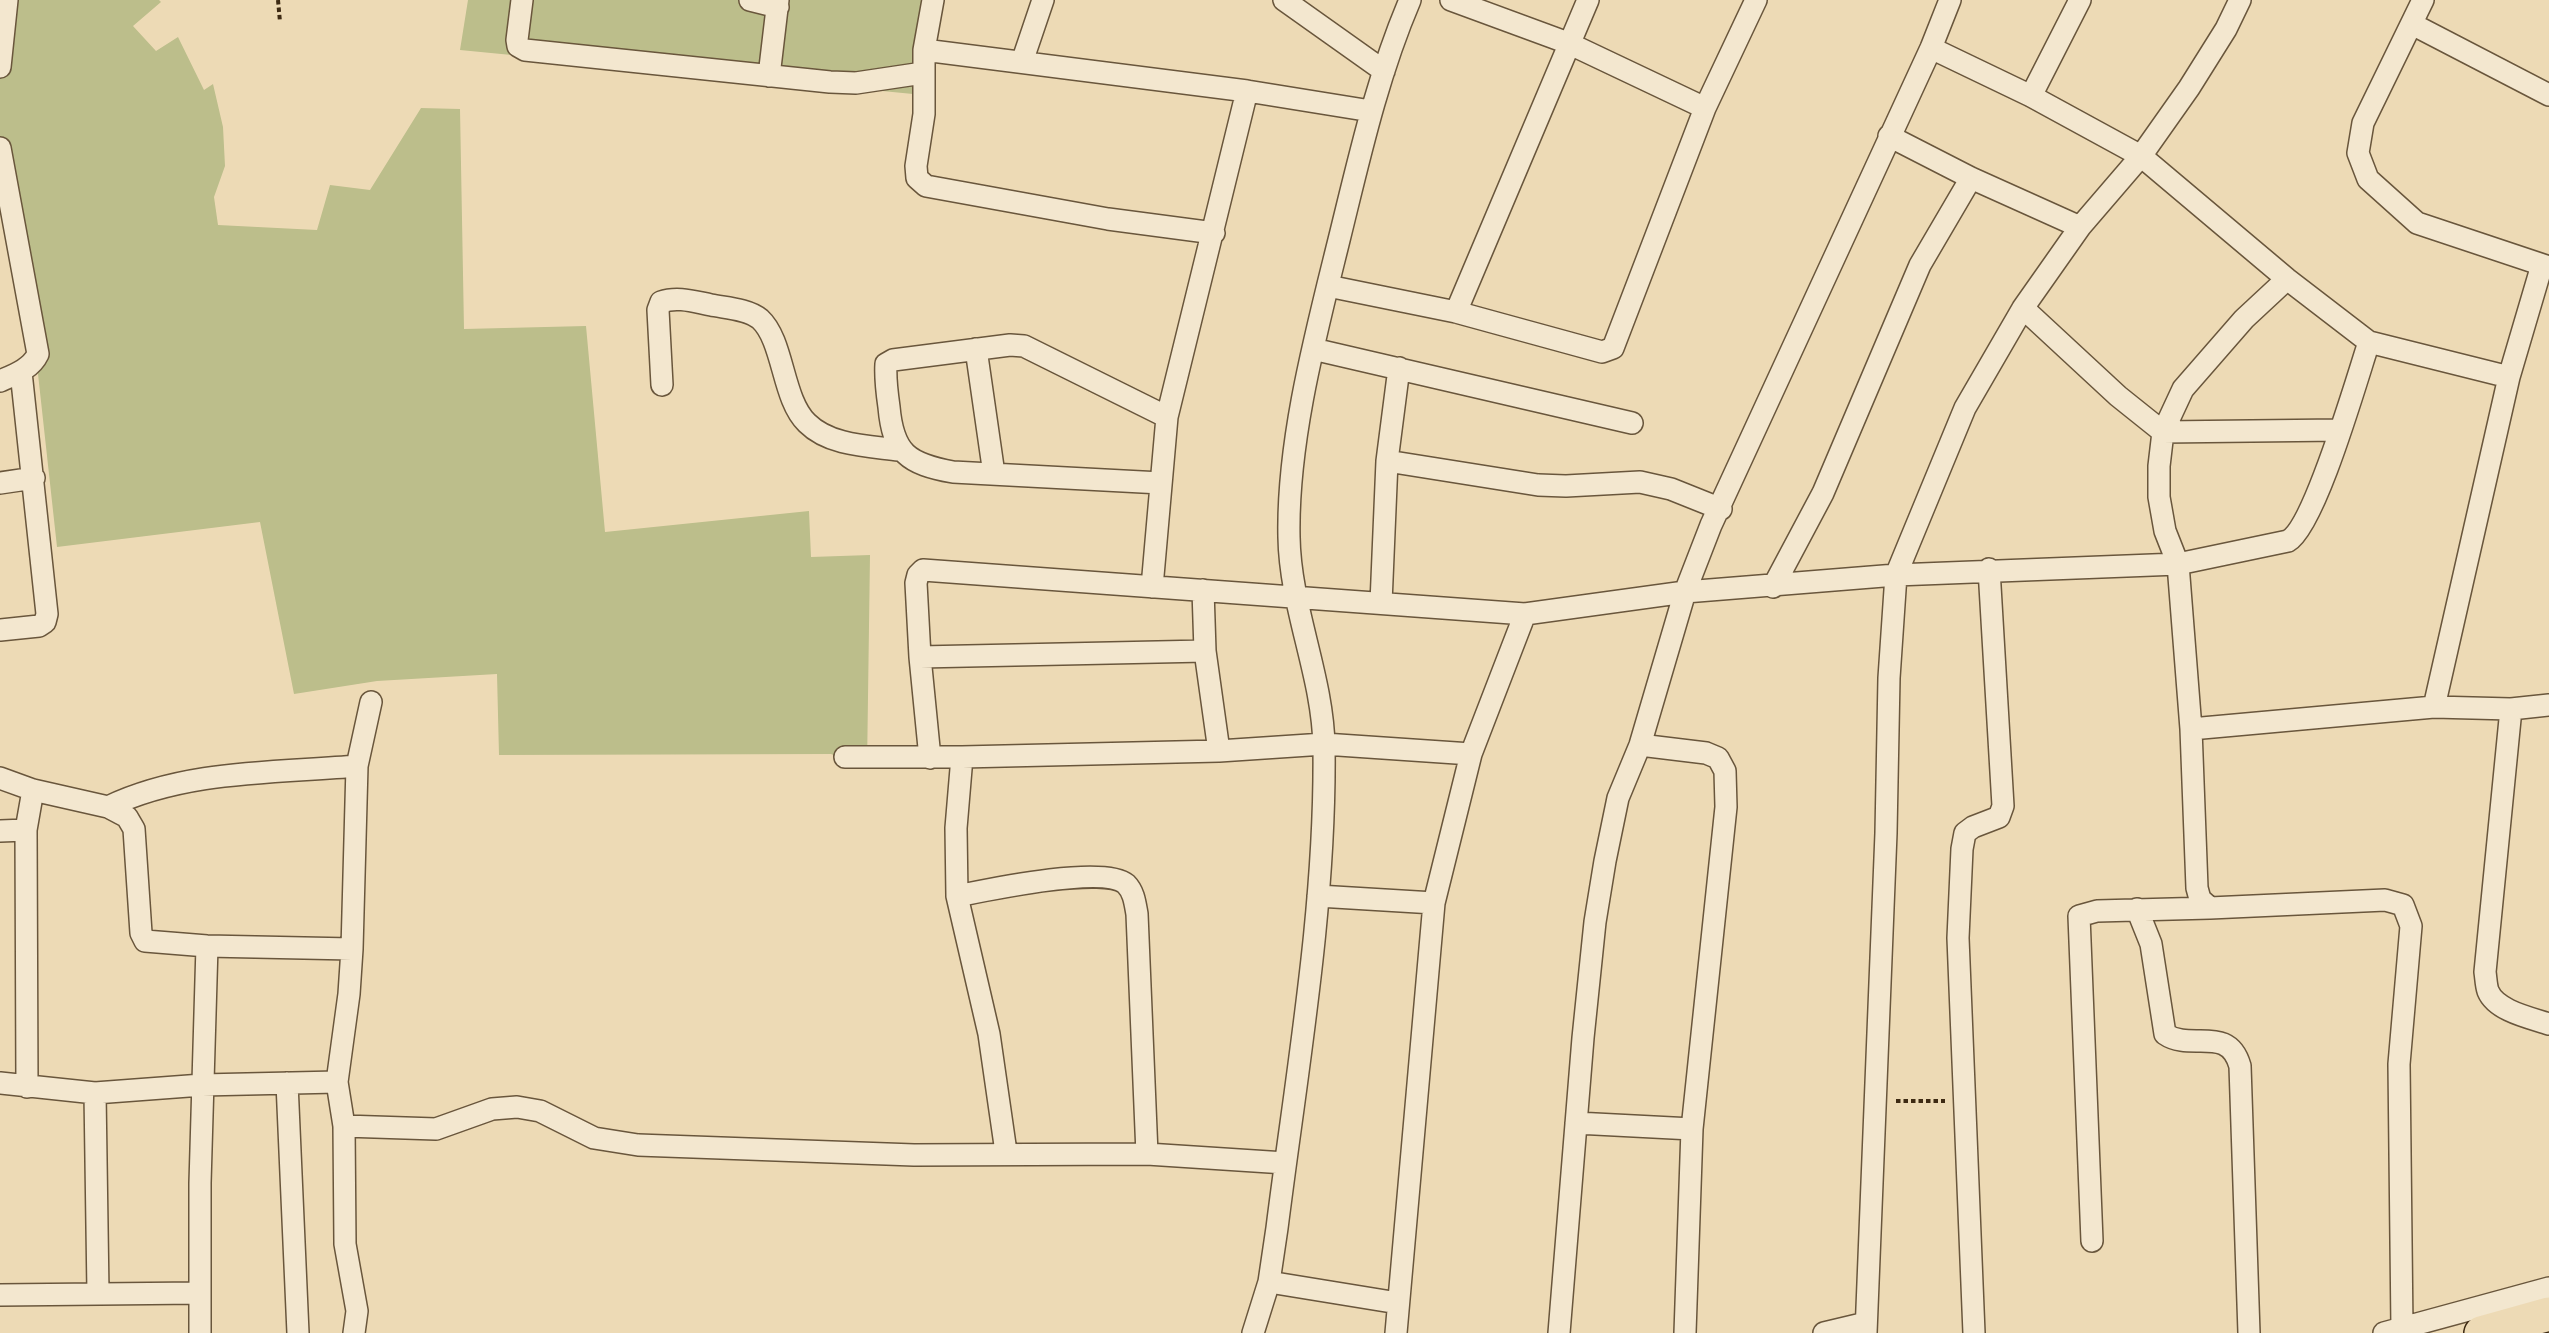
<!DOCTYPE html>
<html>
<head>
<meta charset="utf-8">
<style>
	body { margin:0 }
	canvas { display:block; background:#eddab5 }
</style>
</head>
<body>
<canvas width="2549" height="1333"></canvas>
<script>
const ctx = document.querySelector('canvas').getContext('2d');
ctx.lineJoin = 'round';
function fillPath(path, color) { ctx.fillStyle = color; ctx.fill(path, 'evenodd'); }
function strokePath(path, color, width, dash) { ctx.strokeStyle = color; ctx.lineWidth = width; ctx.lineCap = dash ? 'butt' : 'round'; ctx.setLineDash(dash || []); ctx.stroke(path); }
const green = new Path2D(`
	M 0,0 L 159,0 L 161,2 L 133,26 L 156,51 L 178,37 L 204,90 L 213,84 L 223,127 L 225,166 L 214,197 L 218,225 L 317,230 L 330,185 L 370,190 L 421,108 L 460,109 L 464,329 L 586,326 L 605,532 L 809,511 L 811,557 L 870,555 L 867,768 L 831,754 L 499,755 L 497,674 L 377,681 L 294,694 L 260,522 L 57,547 L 29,292 L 0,181 Z
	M 468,0 L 938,0 L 913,94 L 460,50 Z`);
const path = new Path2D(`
	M 278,0 L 280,22
	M 1896,1101 L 1945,1101`);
const street = new Path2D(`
	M 522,0 L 517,40 L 518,46 L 525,50 L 830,82 L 856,83 L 923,73
	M 750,0 L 778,7
	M 933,0 L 924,50 L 924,114 L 916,166 L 917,178 L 926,186 L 1108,219 L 1214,233
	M 1284,0 L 1384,71
	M 1451,0 L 1568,43 L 1705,108
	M 2423,0 L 2363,123 L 2358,153 L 2368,179 L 2417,223 L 2549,267
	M 2412,24 L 2549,95
	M 1931,48 L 2031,96 L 2141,156 L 2287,279 L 2369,342 L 2509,377
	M 924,50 L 1247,91 L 1371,111
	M 1022,62 L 1043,0
	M 0,67 L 7,0
	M 769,76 L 778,0
	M 2031,96 L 2080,0
	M 1889,136 L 1971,178 L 2080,227
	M 0,148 L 38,354 C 31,369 14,375 0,381
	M 2287,279 L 2244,319 L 2183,389 L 2163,432 L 2159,466 L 2159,497 L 2165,531 L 2178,564 L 2191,729 L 2197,888 L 2200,899 L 2210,908 L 2385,900 L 2403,905 L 2411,926 L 2399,1064 L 2402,1329
	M 1328,286 L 1456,312 L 1602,352 L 1613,348 L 1705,108 L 1756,0
	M 2023,308 L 2118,396 L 2163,432 L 2340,430
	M 1456,312 L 1588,0
	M 976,349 L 994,474
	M 1313,349 L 1632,423
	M 662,385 L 658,310 L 661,302 C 678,296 695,302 711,305 C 726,308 748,309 760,319 C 784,341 782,399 807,423 C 830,446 869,446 899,450
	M 1387,461 L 1538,485 L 1566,486 L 1640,482 L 1671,489 L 1721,509
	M 0,483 L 34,478
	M 1161,483 L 953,472 C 908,464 893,453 889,407 C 887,393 885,379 886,364 L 893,360 L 1010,345 L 1024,346 L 1167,417
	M 1152,587 L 1167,417 L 1247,91
	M 1773,587 L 1823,493 L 1920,265 L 1971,178
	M 1203,590 L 1205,651 L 1219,751
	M 1381,603 L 1387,461 L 1399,368
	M 0,630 L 39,626 L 45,622 L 47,614 L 21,372
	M 920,657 L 1205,651
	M 2434,707 L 2509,377 L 2542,265
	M 2511,709 L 2485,972 C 2486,978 2486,985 2488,991 C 2496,1011 2531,1018 2549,1024
	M 2191,729 L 2434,707 L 2511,709 L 2549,705
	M 1640,745 L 1706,753 L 1718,758 L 1725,771 L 1726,807 L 1692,1129 L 1685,1333
	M 845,757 L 962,757 L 1219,751 L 1324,744 L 1471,754
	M 962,757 L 956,828 L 957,896 L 989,1034 L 1006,1152
	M 930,758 L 920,657 L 916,583 L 918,575 L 923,570 L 1525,614 L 1685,592 L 1896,575 L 2178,564 L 2288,541 C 2315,526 2357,378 2369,342
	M 0,778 L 33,790 L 108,807 L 127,817 L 134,829 L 141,933 L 145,941 L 207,946 L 352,949
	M 108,807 C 185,770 274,773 357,766
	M 26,830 L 33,790
	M 0,831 L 26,830 L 27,1087
	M 957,896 C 987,890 1104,865 1126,884 C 1134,892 1135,903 1137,914 L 1147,1154
	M 1318,896 L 1434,903
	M 2137,909 L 2151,944 L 2165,1034 C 2191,1052 2228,1024 2240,1066 L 2249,1333
	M 0,1083 L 95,1093 L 202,1085 L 337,1082
	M 287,1083 L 298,1333
	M 95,1093 L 98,1293
	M 1576,1123 L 1692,1129
	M 344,1126 L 436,1129 L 492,1109 L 517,1107 L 540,1111 L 594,1138 L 638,1145 L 914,1155 L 1147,1154 L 1285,1163
	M 2092,1241 L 2079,916 L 2097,911 L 2210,908
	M 1269,1282 L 1398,1303
	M 0,1295 L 199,1293
	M 200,1333 L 200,1183 L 207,946
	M 354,1333 L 357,1311 L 345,1244 L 344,1126 L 337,1082 L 349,994 L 352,949 L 357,766 L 371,702
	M 1253,1333 L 1269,1282 L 1277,1228 C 1297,1069 1326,908 1324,747 C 1323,676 1290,608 1289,537 C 1287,441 1316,333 1339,240 C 1359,159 1377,77 1410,0
	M 1396,1333 L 1434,903 L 1471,754 L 1525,614
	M 1559,1333 L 1583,1038 L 1595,922 L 1605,861 L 1618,798 L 1640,745 L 1685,592 L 1711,525 L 1931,48 L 1950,0
	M 1824,1333 L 1866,1323
	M 1866,1333 L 1886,833 L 1889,678 L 1896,575 L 1965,408 L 2023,308 L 2080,227 L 2141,156 L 2189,88 L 2226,29 L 2240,0
	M 1974,1333 L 1958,938 L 1962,849 L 1965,833 L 1973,827 L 1999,817 L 2003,806 L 1989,569
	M 2384,1333 L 2549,1288`);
const primary = new Path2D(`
	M 2481,1333 L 2549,1314`);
fillPath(green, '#bcbe8b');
strokePath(street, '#69563c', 24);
strokePath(primary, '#3d2a13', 36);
strokePath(path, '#3d2a13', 4, [4.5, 3]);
strokePath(street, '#f3e7cf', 21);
strokePath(primary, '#eddab5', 33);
</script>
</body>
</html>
